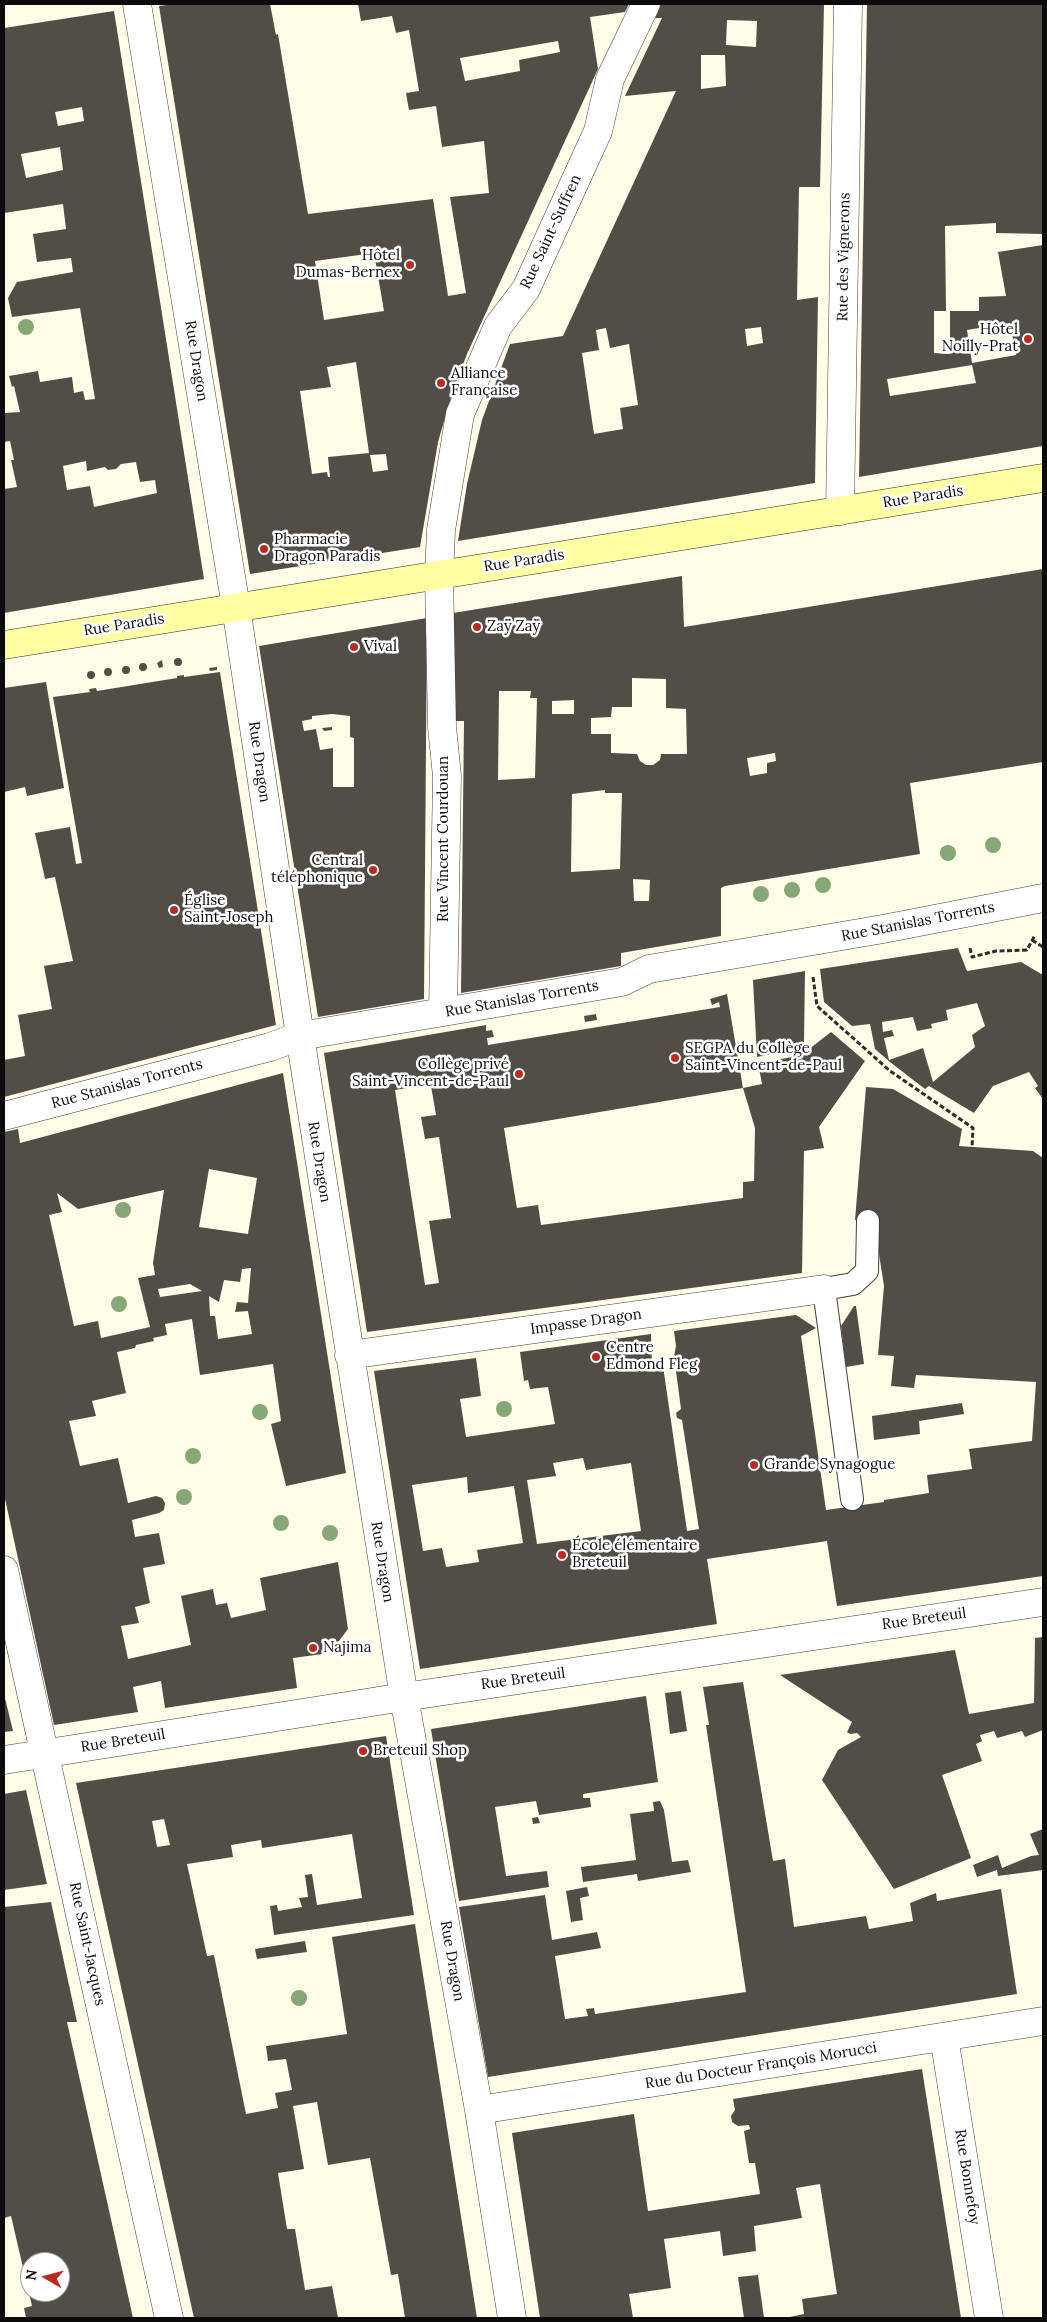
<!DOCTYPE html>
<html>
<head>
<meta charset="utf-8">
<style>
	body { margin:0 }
	#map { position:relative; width:1047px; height:2322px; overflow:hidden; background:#fffde8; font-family:Lora,serif }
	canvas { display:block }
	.frame { position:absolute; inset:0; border:5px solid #0b0b0b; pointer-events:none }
	.north { position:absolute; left:20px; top:2252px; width:50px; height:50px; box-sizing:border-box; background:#fff; border:1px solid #9d9d9d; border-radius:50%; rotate:278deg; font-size:14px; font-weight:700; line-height:20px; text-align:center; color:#0b0b0b }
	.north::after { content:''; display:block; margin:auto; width:18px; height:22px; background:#bc2a21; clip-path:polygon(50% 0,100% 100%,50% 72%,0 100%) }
</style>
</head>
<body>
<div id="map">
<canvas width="1047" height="2322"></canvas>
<div class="frame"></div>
<div class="north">N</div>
</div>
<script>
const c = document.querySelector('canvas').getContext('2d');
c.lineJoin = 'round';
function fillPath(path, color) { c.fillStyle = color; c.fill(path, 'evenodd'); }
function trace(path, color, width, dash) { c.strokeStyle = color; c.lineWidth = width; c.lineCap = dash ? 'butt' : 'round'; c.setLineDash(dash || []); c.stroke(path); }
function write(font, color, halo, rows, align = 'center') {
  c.font = font + ' Lora,serif'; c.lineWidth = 5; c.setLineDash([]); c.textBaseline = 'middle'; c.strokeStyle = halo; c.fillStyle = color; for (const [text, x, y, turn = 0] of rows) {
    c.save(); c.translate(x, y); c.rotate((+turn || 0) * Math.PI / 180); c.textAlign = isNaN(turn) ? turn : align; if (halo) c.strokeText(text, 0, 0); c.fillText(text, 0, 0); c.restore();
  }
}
fillPath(new Path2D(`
	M175,4h95l6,31 2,-1 30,180 125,-15 15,97 18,-3 -16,-96 39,-4 -5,-52 -42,6 -6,-41 -27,4 -3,-17 13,-2 -10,-61 -13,3 -4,-17 -31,5 -3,-17h271l-4,8 -35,5 8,52 -131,285 -15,40 -14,48 -18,105 -170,27 -91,-568zM558,41l2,11 -41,8 1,11 -55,10 -5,-23zM374,253l10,58 -60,9 -9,-59zM356,362l13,91 -41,4 2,20h-2l-1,-5 -15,2 -12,-83 31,-4 -4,-20zM386,454l2,16 -15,2 -3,-17z
	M661,4h163l-4,183h-21l-2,113 21,-3 -3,186 -357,58 9,-57 15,-64 28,-76 53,-8 113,-245 -51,5 37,-78h-7zM727,20l30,1 -1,26 -30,-2zM701,55h24l1,31 -25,3zM761,327l2,16 -16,3 -2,-17zM606,328l4,20 19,-4 9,61 -18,3 3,21 -29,5 -12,-81 17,-3 -3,-20z
	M867,4h176v230l-47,-1v-10l-51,3 1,85h-12v42l16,1v-43h29v-14l27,-1 -8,-44 45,-7v201l-184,31zM1010,323l6,32 -44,8 -5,-33zM972,365l4,18 -86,13 -3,-17z
	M114,11l90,568 -200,34v-124l13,-2 -6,-27h3l-4,-19 -6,1v-29l16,-1 -6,-26 -2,1 -3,-11 29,-5 2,11 32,-5 2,16 9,-2 2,9 10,-1 -15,-91 -68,9 -4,-19 9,-16 56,-10 -2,-14 -34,4 -4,-28 33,-5 -3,-25 -59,9v-185zM82,107l2,14 -26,5 -3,-14zM60,147l3,23 -37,8 -5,-24zM86,461l1,10 18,-4 3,3 8,-1 5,-5 15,-2 4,20 15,-2 2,13 -63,14 -4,-21 -23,4 -4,-24z
	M1043,569v193l-133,21 10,71 -195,32 -4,2v48l-100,17v13l-160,27 3,-272h-8l-5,-4 2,-104 229,-37 2,51zM632,678l34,1v29l20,1 1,45h-26l-1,6 -7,5h-7l-6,-4 -3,-7 -26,-1v-19h-20v-16l20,-1 1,-10h20zM499,691h32l-1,7h7l-2,80 -37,2zM574,700v14h-22v-13zM775,753l1,8 -9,2v10l-17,3 -3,-18zM605,790v3h17l-2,76 -49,3 1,-78zM633,879l17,1 -1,21h-15z
	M427,618l-3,381 -106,18 -59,-371zM332,714l18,2v21l4,1v49h-21v-39l-13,2 -4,-21 -12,2 -2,-10 10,-2v-3z
	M174 662a4 4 0 1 1 8 0a4 4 0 1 1-8 0Z
	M162,660l1,7 -4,1 -2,-5z
	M139 667a4 4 0 1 1 8 0a4 4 0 1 1-8 0Z
	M122 670a4 4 0 1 1 8 0a4 4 0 1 1-8 0Z
	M217,667v3l-7,1 -1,-3z
	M104 672a4 4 0 1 1 8 0a4 4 0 1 1-8 0Z
	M87 675a4 4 0 1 1 8 0a4 4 0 1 1-8 0Z
	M220,672l56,353 -272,72v-37l21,-4 -7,-41 34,-6 -8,-43 29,-5 -18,-84 -10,2 -10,-46 35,-6 6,37 6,-1 -29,-166 37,-5 -1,-3 7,-1 1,3 80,-13v-2l7,-1v2z
	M46,682l18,106 -37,8 -2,-9 -21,5v-104z
	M332,727v3l-8,1 -2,-3z
	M958,948l9,23 54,-9 22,13v124l-8,-11 3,-2 -9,-14 -36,14 -19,27 -45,-27 -4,3 -35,-27 -15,-13 -5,-25 -18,2 -28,-24 -4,-33zM977,1003l8,23 -13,9 3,12 -42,35 -10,-34 -34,12 -5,-22 10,-2 -2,-6 -9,2 -1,-10 31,-5 4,14 15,-3 -1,-4 17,-4 -2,-10z
	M805,971l-1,71 -34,5 1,7 -14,3 -4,-77z
	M727,994l16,94 -239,40 12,75 1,5 21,-3 3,20 202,-27v-16l11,-1 1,-53 -12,-40 19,-4 -4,-21 46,-8v-2l27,-21 34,29 -46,66 5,21 -20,3 -2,122 -435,59 -43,-279 162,-28v6l6,-1 2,7 -7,1 1,7 232,-38 -1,-5 -7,3 -2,-6zM430,1080l6,35 -15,2 4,22 14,-2 12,81 -22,3 10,62 -14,2 -30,-195 13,-2 -1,-5z
	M596,1014l1,6 -12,2 -1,-6z
	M283,1073l63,400 -60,13 -15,-62 10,-3 -8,-57 -73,11 -8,-56 -27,5 2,11 -14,3 1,3 -18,4 -1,3 -18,4 9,41 -34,8 4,15 -27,5 11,45 38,-8 10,45 28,-7 6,2 3,5 -1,7 -5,3 -27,7 3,17 24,-4 6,31 -22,4 7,35 -15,4 4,16 -18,3 7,33 63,-14 -10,-49 32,-7 3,16 11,-2 4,15 35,-8 -6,-32 78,-16 10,67 -18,24 -37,5 4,30 -132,20 -4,-27 -28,6 5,25 -84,13 -50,-231v-362l14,-3 2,14zM209,1169l48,9 -9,56 -49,-7zM164,1190l-11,73 2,12 -17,3 12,49 -49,11 -3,-17 -24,5 -25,-111 13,-3 -5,-19 21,16zM251,1268l-3,35 -11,-1 -2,10 13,-1 4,23 -34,5 -3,-23h-5l-1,-20 10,6 5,-22 16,2 2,-13zM190,1284l12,7 -42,6 -2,-8z
	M866,1087l27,2 69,40 -3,17 74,5 10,7v418l-206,30 -10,-65 -120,18 10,65 -297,45 -46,-298 102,-13 5,38 -21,3 6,38 89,-13 -7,-37 -18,2 -2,-9 -4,1 -4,-29 131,-18 1,33 11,-1 24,165 12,-2 -17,-109 -5,-2 -1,-5 5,-4 -7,-53 2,-10 -2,-15 122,-16 20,13 -15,8 25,174 58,-8v-2l45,-7 -2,-18 45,-6 -3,-20 63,-8 4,-59 -120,-7 -2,13 -23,-2 3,-30 -16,-1 6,-69 -10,-64 -19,-2zM583,1458l3,12 45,-7 10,68 -104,13 -10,-64 29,-4 -3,-13zM467,1477l1,16 46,-7 9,57 -46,7 2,12 -33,5 -4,-19 -19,3 -11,-66z
	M854,1306h2l8,58 -18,3 -5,-41z
	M962,1403l2,11 -45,7 1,13 -46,6 -2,-24z
	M1043,1637v93l-18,7 -3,-6 -25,7 -3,-7 -14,4 2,6 -6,3 6,17 -40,14 29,83 -77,31 -72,-109 16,-30 23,-13 -4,-4 -7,1 -3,-2 5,-10 -72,-47 175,-25 14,64 65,-11 1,-65z
	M743,1682l30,179 12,-2 9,68 72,-11 3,13 44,-8 -3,-18 26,-10 1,8 64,-12 16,105 -529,83 -29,-170 86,-12 7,45 45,-8 4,16 -46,8 10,63 23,-3 -2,-7 8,-1 1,6 151,-22 -40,-267h3l-6,-38z
	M681,1691l6,40 -17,3 -5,-41z
	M4,1694l9,37 -9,1z
	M646,1696l12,86 -75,12v4h7l1,9 -52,8 -3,-14 -41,6 11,69 41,-5 2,16 -90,14 -28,-172z
	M386,1736l28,179 -140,20 -4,-29 7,-1 1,6 24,-4 -3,-9 9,-1 -3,-22 7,-1 5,31 45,-7 -10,-64 -90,14 -1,-8 -30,5 2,12 -46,7 20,92 7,-1 32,159 32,-6 -3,-15 17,-3 -6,-31 -18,2 -2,-15 81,-12 -15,-97 83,-13 62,394h-72l-7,-44 -7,1 -21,-117 -42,7 -11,-63 -24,4 11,63 -26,4 9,56h8l10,61 27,-4 6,32h-144l-118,-535zM164,1819l6,26 -13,2 -5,-26z
	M26,1790l21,94 -43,6v-96z
	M660,1801l4,9 8,52 16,-2 3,12 -53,9 -1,-7 -54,8 -2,-15 55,-7 -6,-46 24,-3 -1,-9z
	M538,1817l2,6 -7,1 -1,-6z
	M1043,1829v41l-45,6 -1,-6 -20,7 -4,-12 25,-10 4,13 29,-12 8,-1 -9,-21z
	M587,1887l2,9 -9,2 3,22 -12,2 -5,-31z
	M51,1902l26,120h-10l66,296h-107l-2,-10 8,-2 -21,-90 -7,2v-311zM30,2262h30v30h-30z
	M305,1941l2,11 -50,7 -2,-10z
	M922,2069l39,249h-176l19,-4 -2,-15 35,-5 -17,-110 -24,4 6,30 -48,8 2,25 -33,5 -3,-25 -56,8 7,49 -42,6 4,24h-93l-28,-185 122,-19 14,97 112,-17 -5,-31h-6l-5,-32 6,-2 -1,-4 -11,1 -6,-4 -1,-6 4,-6 -2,-11z
	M758,2275l6,43h-20l-6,-41z`), '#534d47');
const service = new Path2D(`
	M852,1499l-28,-210 29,-5 14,-13 1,-50`);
const minor = new Path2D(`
	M137,4l99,603 64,429 104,661 75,413 33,208
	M840,511l8,-507
	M443,1012l4,-236 -5,-49 -3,-152 2,-45 19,-116 38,-88 28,-37 72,-158 12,-52 36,-75
	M4,1116l266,-69 30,-11 322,-54 27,-13 234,-40 160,-31
	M349,1355l475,-66
	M4,1570l165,748
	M944,2037l45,281
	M479,2110l564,-89`);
const tertiary = new Path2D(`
	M4,1760l400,-63 639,-95`);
const secondary = new Path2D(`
	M4,645l1039,-167`);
trace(service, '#3e3e3e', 24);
trace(minor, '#3e3e3e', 29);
trace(tertiary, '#3e3e3e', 29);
trace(secondary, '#2d2d2d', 29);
trace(new Path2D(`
	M1032,940l11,7
	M970,948l2,9 24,-6 31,-1 8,-15
	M813,977l4,29 73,65 83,57 -1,20`), '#2d2d2d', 3, [5, 2.5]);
trace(service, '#fff', 22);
trace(minor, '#fff', 28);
trace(tertiary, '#fff', 28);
trace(secondary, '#fffea3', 28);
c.fillStyle = '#86a877';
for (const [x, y] of [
	[26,327],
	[993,845],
	[948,853],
	[823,885],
	[792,890],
	[761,894],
	[123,1210],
	[119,1304],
	[504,1409],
	[260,1412],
	[193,1456],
	[184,1497],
	[281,1523],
	[330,1533],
	[299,1998]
]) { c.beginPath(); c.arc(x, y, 8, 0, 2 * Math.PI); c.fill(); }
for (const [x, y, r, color] of [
	[410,265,5,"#bc2a21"],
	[1028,339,5,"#bc2a21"],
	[441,383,5,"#bc2a21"],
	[264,549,5,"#bc2a21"],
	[477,627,5,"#bc2a21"],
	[354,647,5,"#bc2a21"],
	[373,870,5,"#bc2a21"],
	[174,910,5,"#bc2a21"],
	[675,1058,5,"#bc2a21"],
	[519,1074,5,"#bc2a21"],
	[596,1357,5,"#bc2a21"],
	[754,1465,5,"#bc2a21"],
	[562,1555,5,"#bc2a21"],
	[313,1648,5,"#bc2a21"],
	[363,1751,5,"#bc2a21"]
]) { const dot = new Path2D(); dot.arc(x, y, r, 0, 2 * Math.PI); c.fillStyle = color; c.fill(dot); trace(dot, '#fff', 2); }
write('15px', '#0b0b0b', '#fff', [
	["Rue Saint-Suffren",551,232,-65],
	["Rue des Vignerons",844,257,-89],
	["Rue Dragon",196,361,81],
	["Rue Paradis",923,497,-9],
	["Rue Paradis",524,561,-9],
	["Rue Paradis",124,625,-9],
	["Rue Dragon",259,762,82],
	["Rue Vincent Courdouan",444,839,-90],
	["Rue Stanislas Torrents",918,922,-11],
	["Rue Stanislas Torrents",522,999,-10],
	["Rue Stanislas Torrents",127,1084,-15],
	["Rue Dragon",319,1162,81],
	["Impasse Dragon",586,1322,-8],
	["Rue Dragon",382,1562,81],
	["Rue Breteuil",924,1619,-8],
	["Rue Breteuil",523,1679,-8],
	["Rue Breteuil",123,1741,-9],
	["Rue Saint-Jacques",87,1944,78],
	["Rue Dragon",452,1961,80],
	["Rue du Docteur François Morucci",761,2066,-9],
	["Rue Bonnefoy",967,2177,81]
]);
write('15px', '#0b0b0b', '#fff', [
	["Hôtel",400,256,"right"],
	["Dumas-Bernex",400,273,"right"],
	["Hôtel",1018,330,"right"],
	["Noilly-Prat",1018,347,"right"],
	["Alliance",451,374],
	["Française",451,391],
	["Pharmacie",274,540],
	["Dragon Paradis",274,557],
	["Zaÿ Zaÿ",487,627],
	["Vival",364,647],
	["Central",363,861,"right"],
	["téléphonique",363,878,"right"],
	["Église",184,901],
	["Saint-Joseph",184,918],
	["SEGPA du Collège",685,1049],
	["Saint-Vincent-de-Paul",685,1066],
	["Collège privé",509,1065,"right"],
	["Saint-Vincent-de-Paul",509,1082,"right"],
	["Centre",606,1348],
	["Edmond Fleg",606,1365],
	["Grande Synagogue",764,1465],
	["École élémentaire",572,1546],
	["Breteuil",572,1563],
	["Najima",323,1648],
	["Breteuil Shop",373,1751]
], 'left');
</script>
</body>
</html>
